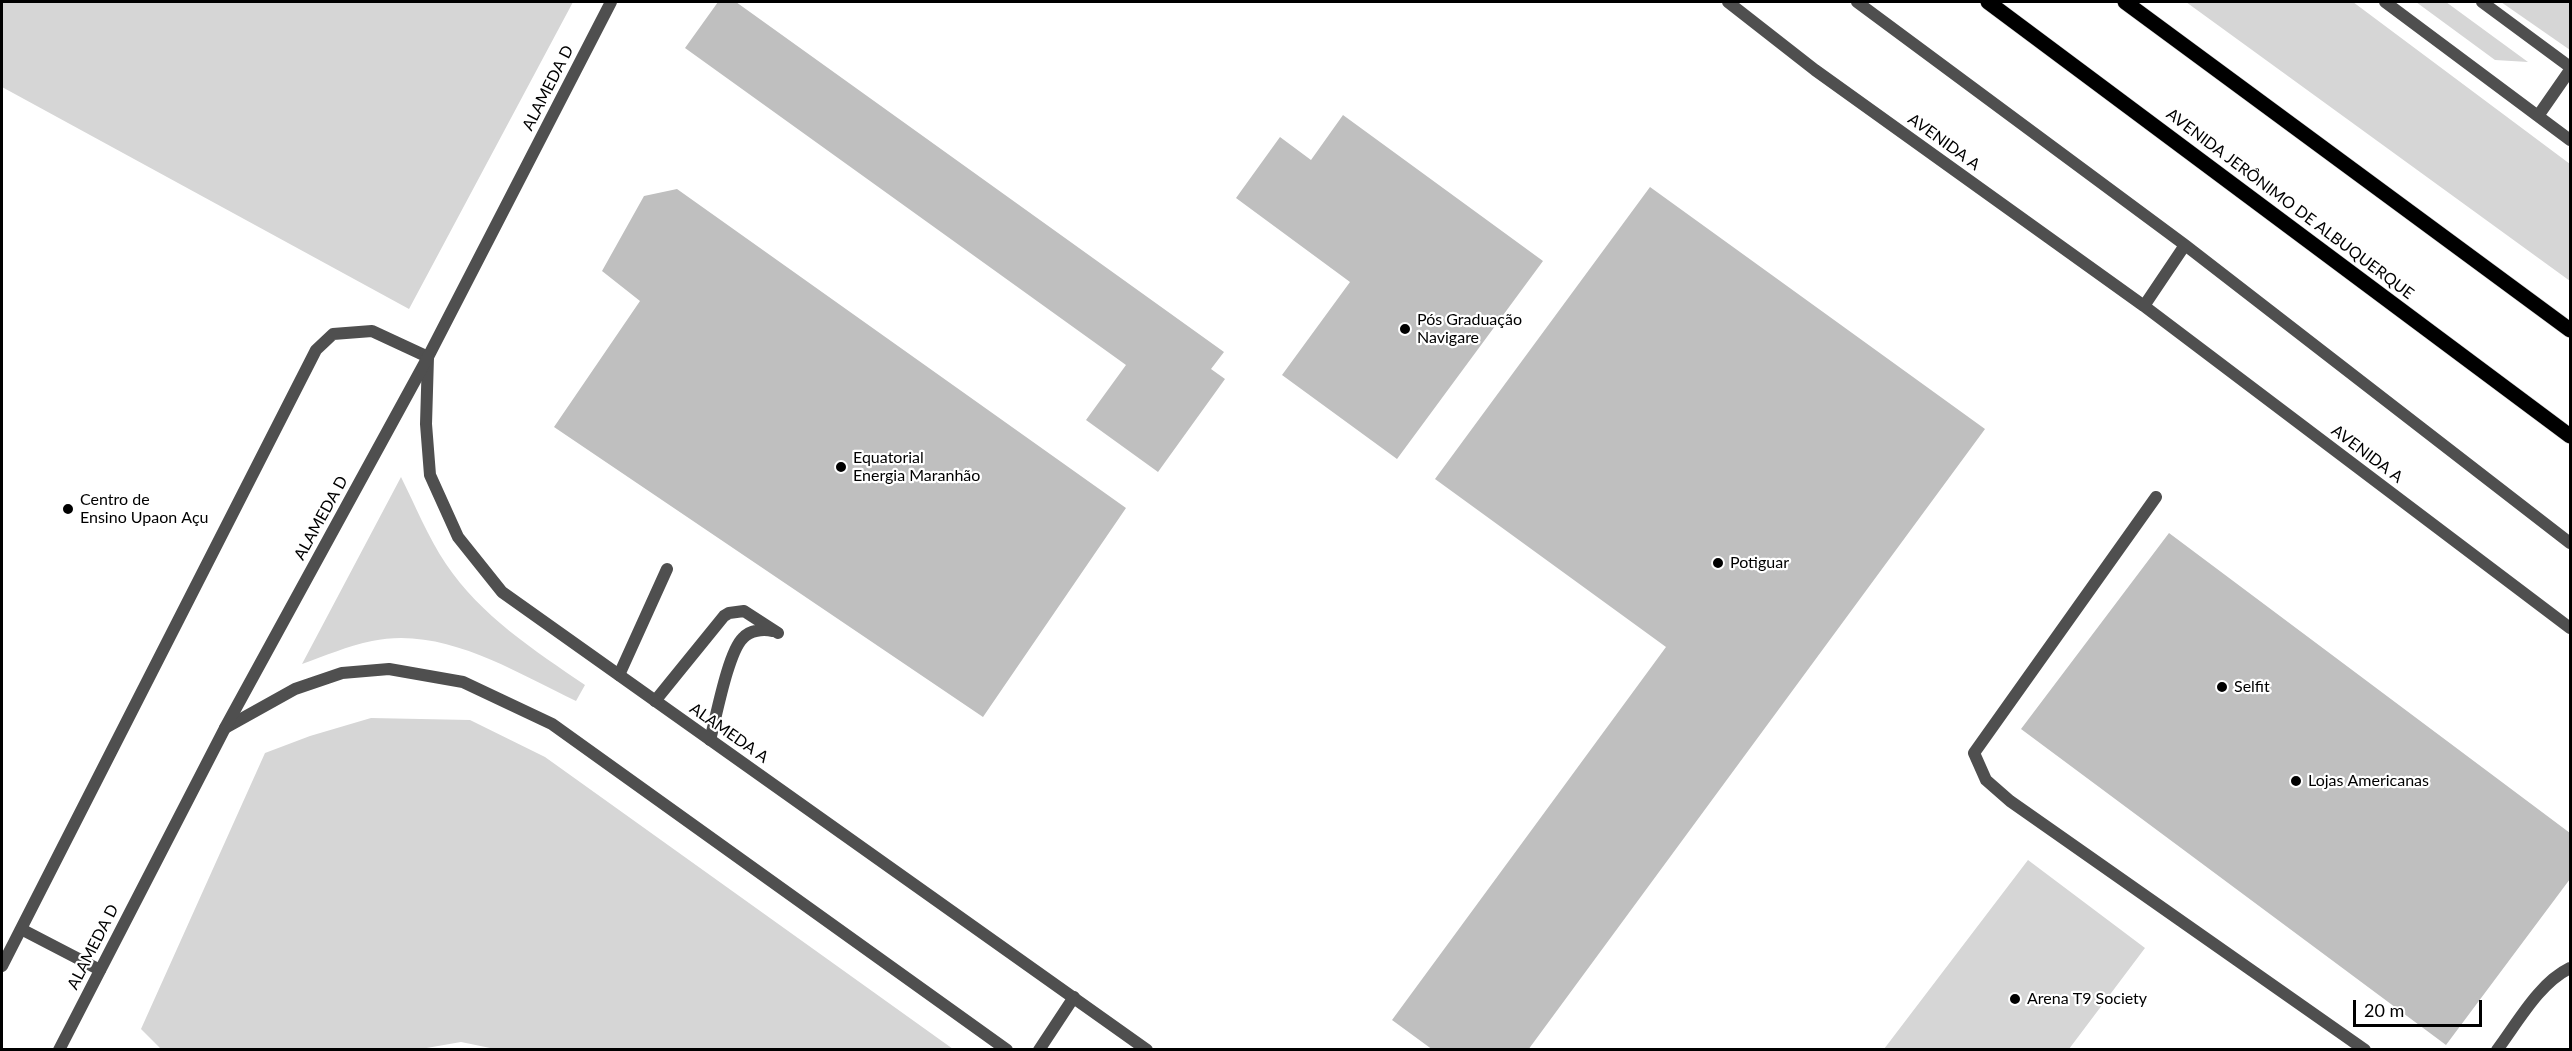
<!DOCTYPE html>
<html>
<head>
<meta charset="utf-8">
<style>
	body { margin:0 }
	#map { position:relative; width:2572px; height:1051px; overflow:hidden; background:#fff; font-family:Lato,sans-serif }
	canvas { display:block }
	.frame { position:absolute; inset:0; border:3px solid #000; pointer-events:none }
	.scale { position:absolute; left:2353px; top:1000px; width:129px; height:27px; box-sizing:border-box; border:3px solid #000; border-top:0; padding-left:8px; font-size:18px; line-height:21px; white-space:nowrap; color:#000; -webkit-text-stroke:4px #fff; paint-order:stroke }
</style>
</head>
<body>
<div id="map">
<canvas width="2572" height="1051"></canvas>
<div class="frame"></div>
<div class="scale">20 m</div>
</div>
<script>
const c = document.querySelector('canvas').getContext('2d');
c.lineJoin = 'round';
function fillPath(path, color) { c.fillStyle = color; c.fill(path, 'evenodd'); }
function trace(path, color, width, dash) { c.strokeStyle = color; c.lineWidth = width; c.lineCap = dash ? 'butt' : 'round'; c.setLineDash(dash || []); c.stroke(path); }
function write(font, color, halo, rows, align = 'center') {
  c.font = font + ' Lato,sans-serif'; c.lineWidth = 4.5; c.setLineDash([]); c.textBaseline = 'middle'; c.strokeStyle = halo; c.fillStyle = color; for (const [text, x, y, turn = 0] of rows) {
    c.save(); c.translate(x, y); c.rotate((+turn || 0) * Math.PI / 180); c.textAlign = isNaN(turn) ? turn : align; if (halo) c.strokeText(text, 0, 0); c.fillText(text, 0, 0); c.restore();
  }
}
fillPath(new Path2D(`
	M2,2h571l-164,307 -407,-222z
	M2186,2h167l217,162v117z
	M2416,2h30l82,60 -33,-2z
	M2501,2h69v48z
	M401,477c14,28 27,60 45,87 35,52 88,86 139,121l-9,16c-63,-30 -133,-75 -204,-60 -24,5 -48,15 -70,23z
	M371,718l99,2 75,37 408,292 -453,1 -39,-8 -46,8 -254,-1 -20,-20 124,-276 45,-17z
	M2028,860l117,88 -76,101h-185z`), '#d6d6d6');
fillPath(new Path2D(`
	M718,2h18l488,350 -13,17 14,10 -67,93 -72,-52 40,-55 -441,-317z
	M1343,115l200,146 -146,198 -115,-84 68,-93 -114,-84 44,-61 31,23z
	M1650,187l335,242 -457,621h-95l-41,-30 274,-373 -231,-168z
	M677,189l449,319 -143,209 -429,-290 86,-126 -38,-30 42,-75z
	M2169,533l401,300v46l-124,166 -425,-316z`), '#bfbfbf');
const primary = new Path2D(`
	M1988,2l582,434
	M2125,2l445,328`);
trace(primary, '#dbdbdb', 16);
trace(new Path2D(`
	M2156,497l-182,256 12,27 24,21 355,249
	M619,675l48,-106
	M655,701l69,-85 5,-3 15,-2 34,22
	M710,740c6,-22 18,-88 33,-102 7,-8 20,-9 30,-7
	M21,929l79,41
	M2,966l314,-616 17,-16 39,-3 56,26
	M1039,1050l35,-53
	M2497,1050c21,-28 42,-67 73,-82`), '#4f4f4f', 12);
trace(new Path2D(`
	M1728,2l87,68 329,236 426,322
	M1857,2l328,243 385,298
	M2144,306l41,-61
	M428,357l-2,67 4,51 28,62 44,55 645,458
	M225,728l70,-39 47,-16 47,-4 74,13 89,42 455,326`), '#4f4f4f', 12);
trace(new Path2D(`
	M2385,2l185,138
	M2482,2l88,65
	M2538,116l32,-46
	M59,1050l166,-322 203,-371 183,-355`), '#4f4f4f', 12);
trace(primary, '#000', 15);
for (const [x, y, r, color] of [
	[1405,329,6,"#000"],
	[841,467,6,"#000"],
	[68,509,6,"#000"],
	[1718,563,6,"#000"],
	[2222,687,6,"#000"],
	[2296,781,6,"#000"],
	[2015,999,6,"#000"]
]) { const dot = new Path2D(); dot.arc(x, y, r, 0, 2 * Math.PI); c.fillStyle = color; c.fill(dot); trace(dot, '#fff', 2); }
write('16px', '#000', '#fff', [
	["ALAMEDA D",548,88,-63],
	["AVENIDA A",1944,142,36],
	["AVENIDA JERÔNIMO DE ALBUQUERQUE",2290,204,37],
	["AVENIDA A",2367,454,37],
	["ALAMEDA D",321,518,-61],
	["ALAMEDA A",729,733,35],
	["ALAMEDA D",93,947,-63]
]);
write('16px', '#000', '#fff', [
	["Pós Graduação",1417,320],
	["Navigare",1417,338],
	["Equatorial",853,458],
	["Energia Maranhão",853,476],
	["Centro de",80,500],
	["Ensino Upaon Açu",80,518],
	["Potiguar",1730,563],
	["Selfit",2234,687],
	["Lojas Americanas",2308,781],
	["Arena T9 Society",2027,999]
], 'left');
</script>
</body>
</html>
